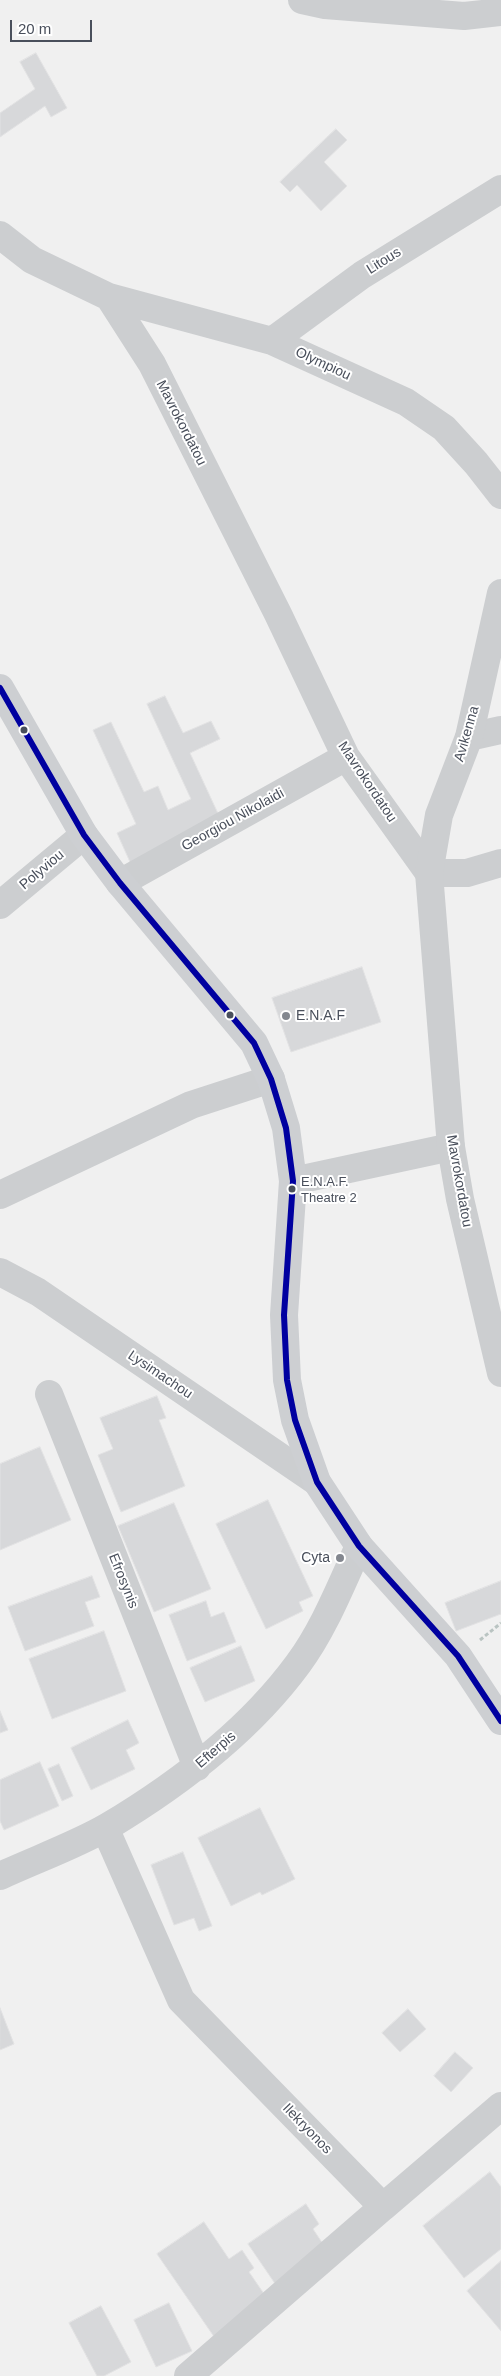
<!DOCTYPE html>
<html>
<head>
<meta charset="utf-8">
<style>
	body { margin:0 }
	#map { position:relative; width:501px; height:2376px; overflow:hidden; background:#f0f0f0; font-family:Helvetica,sans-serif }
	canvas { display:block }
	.scale { position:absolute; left:10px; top:20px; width:82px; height:22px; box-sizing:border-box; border:2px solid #494f5b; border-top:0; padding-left:6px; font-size:15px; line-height:18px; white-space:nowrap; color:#494f5b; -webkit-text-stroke:4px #fff; paint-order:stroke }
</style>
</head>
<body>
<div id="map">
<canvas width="501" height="2376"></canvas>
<div class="scale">20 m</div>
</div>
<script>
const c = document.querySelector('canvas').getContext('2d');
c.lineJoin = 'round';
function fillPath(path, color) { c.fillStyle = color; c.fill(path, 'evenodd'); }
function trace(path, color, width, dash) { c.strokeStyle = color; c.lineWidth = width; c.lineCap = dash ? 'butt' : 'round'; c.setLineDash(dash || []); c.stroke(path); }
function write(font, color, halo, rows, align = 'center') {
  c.font = font + ' Helvetica,sans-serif'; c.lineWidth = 4; c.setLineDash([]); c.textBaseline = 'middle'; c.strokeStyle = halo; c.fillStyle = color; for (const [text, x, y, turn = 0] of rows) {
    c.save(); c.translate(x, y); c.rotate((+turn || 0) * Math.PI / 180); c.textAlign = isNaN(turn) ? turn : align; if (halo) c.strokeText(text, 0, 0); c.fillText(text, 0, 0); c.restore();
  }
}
const building = new Path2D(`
	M36,53l31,55 -16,9 -6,-11 -45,31v-24l35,-24 -15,-27z
	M336,129l11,11 -23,22 23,24 -26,25 -24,-26 -7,7 -10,-10z
	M165,696l18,37 28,-12 9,18 -30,14 31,67 -91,42 -13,-29 19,-9 -43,-94 18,-8 33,70 14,-6 10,24 23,-11 -44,-95z
	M362,967l19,55 -90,30 -19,-54z
	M157,1396l9,22 -7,2 26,66 -64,26 -23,-57 15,-6 -13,-31z
	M40,1447l31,73 -71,30v-86z
	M268,1500l45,96 -14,6 4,9 -37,18 -50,-105z
	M174,1503l37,86 -57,23 -36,-86z
	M92,1576l8,21 -15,5 9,24 -69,25 -17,-44z
	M501,1581v33l-45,17 -11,-28z
	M206,1601l5,16 13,-5 12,30 -49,19 -18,-46z
	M104,1631l22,60 -74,28 -23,-60z
	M241,1646l14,35 -50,21 -15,-34z
	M0,1711l8,19 -8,3z
	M128,1720l11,23 -13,7 9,19 -44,21 -20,-42z
	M40,1762l19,44 -55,24 -4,-9v-41z
	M59,1764l14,32 -11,5 -14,-32z
	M260,1808l35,71 -33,16 -2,-3 -29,14 -33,-68z
	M183,1852l29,74 -13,5 -5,-13 -20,7 -23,-60z
	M0,2008l14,36 -14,6z
	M408,2009l18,20 -26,23 -18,-19z
	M455,2052l18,16 -22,24 -17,-16z
	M490,2172l11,15v62l-37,29 -41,-52z
	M306,2204l13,20 -6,5 14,21 -51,35 -28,-41z
	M204,2222l25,37 13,-9 12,18 -5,4 22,32 -54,37 -60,-87z
	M501,2261v70l-34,-40z
	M169,2303l23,48 -36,16 -22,-47z
	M101,2306l30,56 -27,14h-7l-28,-53z`);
fillPath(building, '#d7d8da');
trace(building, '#e2e2e3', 1);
trace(new Path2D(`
	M480,1640l21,-17`), '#bac4c2', 3, [4, 2.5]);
trace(new Path2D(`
	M0,235l32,25 77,37 43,67 126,250 68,143 83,116h38l34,-10
	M109,297l163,44 134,61 38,26 32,35 25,32
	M272,341l90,-66 139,-86
	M469,737l32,-7
	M120,883l226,-126
	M0,905l84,-70
	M293,1181l158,-34
	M0,1195l191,-90 80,-26
	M0,1272l38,20 279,190
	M49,1394l148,373
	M105,1828l76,172 202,207 -195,169
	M0,1876c34,-16 74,-30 107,-49 72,-43 141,-95 191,-163 26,-35 43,-79 61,-118
	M383,2207l118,-101`), '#ccced0', 28);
trace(new Path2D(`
	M302,0l23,5 139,11 37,-4
	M501,593l-32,144 -30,78 -10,58 22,274 9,52 41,174`), '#ccced0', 28);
trace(new Path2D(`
	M0,688l84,147 36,48 134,160 17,36 15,49 7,53 -9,134 3,65 8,40 22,62 42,64 99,110 43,65`), '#cdcfd2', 28);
trace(new Path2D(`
	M0,688l84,147 36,48 134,160 17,36 15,49 7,53 -9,134 3,65 8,40 22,62 42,64 99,110 43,65`), '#0000a0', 6);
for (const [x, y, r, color] of [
	[24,730,4.5,"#494f5b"],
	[230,1015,4.5,"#494f5b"],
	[286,1016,5,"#83878f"],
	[292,1189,4.5,"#494f5b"],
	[340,1558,5,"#83878f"]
]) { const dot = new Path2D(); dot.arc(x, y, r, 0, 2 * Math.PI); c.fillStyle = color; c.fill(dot); trace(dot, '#fff', 2); }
write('13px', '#494f5b', '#fff', [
	["E.N.A.F.",301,1182],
	["Theatre 2",301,1198]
], 'left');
write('14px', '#494f5b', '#fff', [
	["Litous",384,261,-32],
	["Olympiou",323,364,25],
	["Mavrokordatou",181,423,63],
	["Avikenna",467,734,-74],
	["Mavrokordatou",367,782,56],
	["Georgiou Nikolaidi",233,820,-29],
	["Polyviou",42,870,-40],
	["Mavrokordatou",459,1181,80],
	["Lysimachou",160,1375,34],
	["Efrosynis",123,1581,68],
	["Efterpis",216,1750,-41],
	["Ilekryonos",307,2129,46]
]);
write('14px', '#494f5b', '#fff', [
	["E.N.A.F",296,1016],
	["Cyta",330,1558,"right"]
], 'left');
</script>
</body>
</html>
